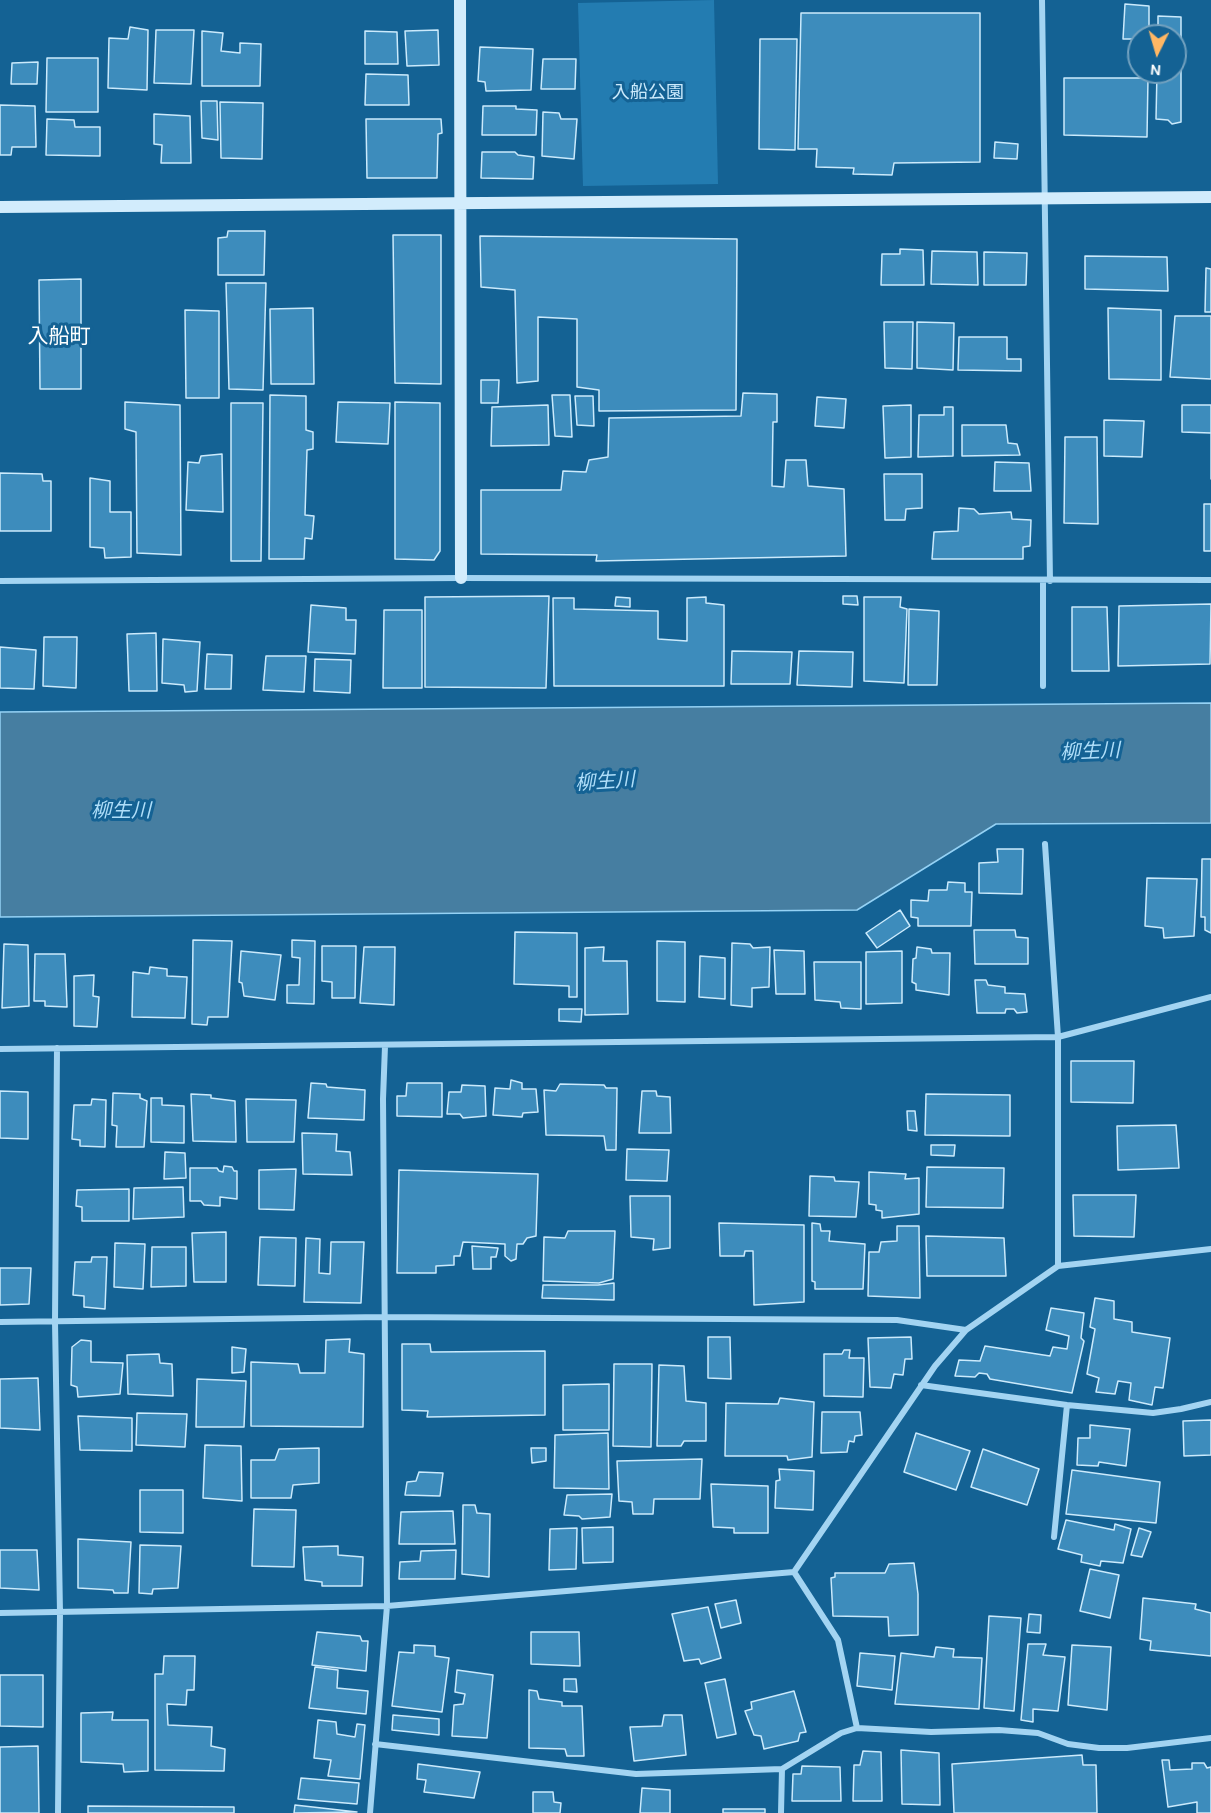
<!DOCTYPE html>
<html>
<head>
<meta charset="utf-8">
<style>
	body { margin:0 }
	#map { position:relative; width:1211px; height:1813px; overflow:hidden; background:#146294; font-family:Karla,sans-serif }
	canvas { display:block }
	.north { position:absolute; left:1127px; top:24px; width:60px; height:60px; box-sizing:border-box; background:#146294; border:2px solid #72a1bf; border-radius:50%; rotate:185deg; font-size:16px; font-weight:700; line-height:24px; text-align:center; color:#fff }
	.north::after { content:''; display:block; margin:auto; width:21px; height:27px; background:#ffb764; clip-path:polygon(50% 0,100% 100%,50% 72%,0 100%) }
</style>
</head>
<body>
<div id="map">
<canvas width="1211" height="1813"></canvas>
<div class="north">N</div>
</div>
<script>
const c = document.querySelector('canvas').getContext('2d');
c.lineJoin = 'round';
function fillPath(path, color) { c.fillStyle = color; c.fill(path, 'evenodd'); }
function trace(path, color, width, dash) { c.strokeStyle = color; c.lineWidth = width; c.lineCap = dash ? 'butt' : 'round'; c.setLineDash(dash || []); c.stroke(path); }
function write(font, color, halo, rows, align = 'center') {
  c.font = font + ' Karla,"Noto Sans JP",sans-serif'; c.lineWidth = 6; c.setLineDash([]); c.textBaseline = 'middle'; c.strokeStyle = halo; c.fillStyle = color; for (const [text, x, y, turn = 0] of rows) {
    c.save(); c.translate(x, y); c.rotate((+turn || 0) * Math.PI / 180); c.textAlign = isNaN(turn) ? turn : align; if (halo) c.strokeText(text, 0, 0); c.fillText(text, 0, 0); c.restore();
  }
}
fillPath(new Path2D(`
	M714,0l4,184 -135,2 -5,-183z`), '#237cb1');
const water = new Path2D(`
	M1211,703v120l-215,1 -139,86 -857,7v-205z`);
fillPath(water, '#467ea1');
trace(water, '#95d2f5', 1.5);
const building = new Path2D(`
	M1125,4l24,2v30h-10v3h-16z
	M801,13h179v149l-86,1 -2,12 -39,-1 1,-6 -38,-1 1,-18h-19z
	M1158,16l23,1v105l-9,2 -4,-4 -12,-1 1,-47h18v-36h-17z
	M130,27l18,3 -1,60 -39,-2 1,-50 19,1z
	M156,30h38l-3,54 -37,-1z
	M438,30l1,35 -32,1 -2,-35z
	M202,31l21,2 -2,18 19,2v-10l21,1 -1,42h-58z
	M365,31l32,1 1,32h-33z
	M760,39h37l-2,111 -36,-1z
	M480,47l53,2 -2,41 -45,1 -1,-9 -7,-1z
	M47,58h51v54h-52z
	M543,59h33l-1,30h-34z
	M38,62l-1,22h-26l1,-21z
	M366,74l42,1 1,30h-44z
	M1064,78h84l-1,59 -83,-2z
	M201,101h16l1,39 -16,-2z
	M220,102l43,1 -1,56 -41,-1z
	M0,105l35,1 1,41h-24l-1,8h-11z
	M483,106h33v3l21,1 -1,25h-54z
	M543,112l16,1 2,6h16l-3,40 -32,-3z
	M154,114l36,2 1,47h-30l1,-18 -8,-1z
	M47,119l27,1 1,7h25v29l-54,-1z
	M366,119h75l1,14 -4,1 -1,44h-70z
	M995,142l23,2 -1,15 -23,-1z
	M482,152h33l3,3 16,2 -1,22 -52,-1z
	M228,231h37l-1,44h-46v-37l9,-1z
	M393,235h48v149l-46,-1z
	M480,236l257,3 -1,171 -137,1v-21l-22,-3v-68l-39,-2v64l-21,2 -2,-93 -34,-3z
	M900,249l23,1 1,35h-43l1,-31h18z
	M932,251l45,1 1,33 -47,-1z
	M984,252l43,1 -1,32h-42z
	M1085,256l82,1 1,34 -83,-2z
	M1206,268l5,1v43h-6z
	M81,279v110h-41l-1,-109z
	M226,283h40l-3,107 -34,-1z
	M313,308l1,76h-43l-1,-75z
	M1108,308l53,2v70l-52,-1z
	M185,310l34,1v87h-33z
	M1175,316h36v63l-41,-2z
	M884,322h29l-1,47 -27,-1z
	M917,322l37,1 -1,47 -36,-2z
	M959,337h48v22h14v12l-63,-1z
	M481,380h18l-1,23h-17z
	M743,393l34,1v28h-4l-1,64 12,1 2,-27h20l2,26 36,3 2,67 -250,5 1,-6 -116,-1v-64h80l2,-19 23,1 3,-12 19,-3 1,-39 132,-2z
	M270,395l36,1v34l7,2v17l-6,1 -2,65 9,1 -2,23 -7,-1 -1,21h-35z
	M552,395h18l2,42 -17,-1z
	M575,396h18l1,30 -17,-1z
	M817,397l29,2 -2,29 -29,-2z
	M125,402l55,3 1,150 -44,-2 -1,-121 -11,-3z
	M338,402l52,1 -2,41 -52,-2z
	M395,402l45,1v148l-6,9 -39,-1z
	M231,403h32l-2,158h-30z
	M548,405l1,40 -58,1 1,-39z
	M911,405v52l-26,1 -2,-52z
	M1182,405h29v74v-46l-29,-1z
	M944,407h9v49l-35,1 1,-42h25z
	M1104,420l40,1 -2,36 -38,-1z
	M962,425h44l2,18 9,1 3,11 -58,1z
	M1065,437h32l1,87 -34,-1z
	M222,454l1,58 -37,-2 2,-48 11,1 2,-7z
	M995,462l34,1 2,28h-37z
	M0,473l42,1 1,7h8v50h-51z
	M884,474h38v34l-16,1 -1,11h-20z
	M90,478l20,3v31h21v45l-26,1 -1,-10 -14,-1z
	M1204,504h7v47h-7z
	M959,508l15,1 5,5 32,-2 1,7 19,1 -1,26 -7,1v12h-91l2,-27 24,-1z
	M549,596l-3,92 -121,-1v-90z
	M843,596h14l1,9 -15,-1z
	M616,597l14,1v9l-15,-1z
	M706,597v6l18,2v81h-170l-1,-88h21v11l84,2v28l29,2v-43z
	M864,597h37l-1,10 7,2 -3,74 -40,-2z
	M1211,604l-1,60 -92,2 1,-60z
	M311,605l35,3v12h10l-1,34 -47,-2z
	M1072,607h35l2,64h-37z
	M909,609l30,2 -2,74h-29z
	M384,610h38v78h-39z
	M156,633l1,58h-28l-2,-57z
	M44,637h33l-1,51 -33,-2z
	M163,639l37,3 -3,49 -12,1 -1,-7 -22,-2z
	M0,647l36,3 -2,39 -34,-1z
	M732,651l60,1 -2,32h-59z
	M799,651l54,1 -1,35 -55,-2z
	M207,654l25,1 -1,34h-26z
	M266,656h40l-2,36 -41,-2z
	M315,659l36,1 -1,33 -36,-2z
	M997,849h26l-1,45 -43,-1v-30l19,-1z
	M1202,859h9v74l-6,-3v-13h-4z
	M1147,878l50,1 -3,57 -30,2 -1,-10 -18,-2z
	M948,882l17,1v9h7l-1,34h-53v-8l-7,-1v-17l17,1 1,-11h18z
	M900,910l10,16 -33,22 -11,-15z
	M974,930h41l1,7 12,1v26h-53z
	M515,932l62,1v64h-8v-11l-55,-2z
	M193,940l39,1 -4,76h-20l-1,8 -15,-1z
	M292,940l23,1 -1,63 -27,-1v-18h12l1,-27 -8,-1z
	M657,941l28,1v60l-28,-1z
	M732,943l18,1 3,4 17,-1 -1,40 -17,1v19l-21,-2z
	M4,944l24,1 1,61 -27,2z
	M322,946h34l-1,52h-23v-16l-10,-1z
	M364,947h31l-1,58 -34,-2z
	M604,947l-1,14h24l1,53 -43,1v-67z
	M917,947l14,2 1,4h18l-1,42 -33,-5v-6l-4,-2 1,-23 3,-1z
	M774,950l30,1 1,43h-29z
	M241,951l40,4 -6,45 -31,-4 -2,-13 -3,-1z
	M902,951v52l-36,1v-52z
	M35,954h30l2,53 -22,-1v-5h-11z
	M700,956l25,2v41l-26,-2z
	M814,962h47v47l-20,-1 -1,-6 -25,-2z
	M150,967l17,2v7l20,1 -2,41 -53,-1 1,-45 16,2z
	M94,975l-1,21 6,1 -2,30 -23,-1v-50z
	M975,980h11l2,5 17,2v6l20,1 2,18 -10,1 -3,-4h-8l-1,4h-28z
	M559,1009h23l-1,13 -22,-1z
	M1071,1061h63l-1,42 -62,-1z
	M511,1080l11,3v6h14l2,23 -15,1 -1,4 -29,-2 2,-27 15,1z
	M311,1083l15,1 1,3 38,3 -1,30 -56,-2z
	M407,1083h35v34l-45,-1v-20h9z
	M560,1084l44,1 2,3h11l-1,62h-10l-2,-14 -58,-1 -2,-45 12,1z
	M462,1085l23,1 1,30 -23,2 -3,-4h-13l2,-22h12z
	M0,1091l28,1v47l-28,-1z
	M642,1091h14l1,5 13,1 1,36h-32z
	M113,1093l27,1v4l7,3 -3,46h-28l1,-21 -5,-1z
	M191,1094l20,1v3l24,3 1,41 -43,-1z
	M926,1094l84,1v41l-85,-1z
	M151,1098h11v7l22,1v37l-33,-1z
	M92,1099l14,1 -1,47 -25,-1v-6l-8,-1 2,-34h17z
	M246,1099l50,1 -2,42h-47z
	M907,1111h8l2,20 -9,-1z
	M1176,1125l3,43 -61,2 -1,-44z
	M302,1133l35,1 -1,17 14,1 2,23 -49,-1z
	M931,1145h24l-1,11 -23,-1z
	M627,1149l42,1 -2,31 -41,-1z
	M165,1152l20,1 1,25 -22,1z
	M224,1166l8,1 2,4h3v28l-17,-2v9l-16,-1 -3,-4h-11v-33h27l2,3 4,1z
	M927,1167l77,1 -1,40 -77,-1z
	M296,1169l-2,41 -35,-1v-39z
	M399,1170l139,4 -2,62 -9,2 -4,6h-6l-1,15 -5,2 -6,-5v-12l-42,-2 -3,14h-6v9l-18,1v7h-39z
	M869,1172l37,2 -1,5 14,-1v36l-37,4v-7l-6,-1v-5l-7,-1z
	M810,1176l24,1 1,4 24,1 -3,35 -47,-1z
	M183,1187l1,30 -51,2 1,-31z
	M129,1189v32h-47v-14l-6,-1 1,-16z
	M1073,1195h63l-2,42 -60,-1z
	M630,1196h40v52l-17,2 1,-11 -23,-2z
	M719,1223l85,2v77l-50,3 -1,-54h-8l-1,5h-24z
	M812,1223l8,1 1,7h9l-1,10 36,3 -2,45h-48v-7l-3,-1z
	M897,1226h22l1,72 -52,-2 1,-44h10l2,-10 16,-1z
	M568,1231h47l-2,48 -14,4 -56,-2 1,-44 21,1z
	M226,1232v50h-32l-2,-49z
	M926,1236l78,2 2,38h-79z
	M260,1237l36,1 -1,48 -37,-1z
	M306,1238l14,1 -1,34 11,1 1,-32h33l-3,61 -57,-1z
	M115,1243l30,1 -2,45 -29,-2z
	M472,1246l26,2 -2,9h-5v12h-18z
	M152,1247h34v39l-35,1z
	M92,1257h15l-2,52 -21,-2v-11l-11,-1 2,-33h16z
	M0,1268h31l-2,36 -29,1z
	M614,1283v17l-72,-2 1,-13h55z
	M1095,1298l19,3v18l18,3v10l38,6 -7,50 -8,-1 -3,18 -23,-5 2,-17 -13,-2 -3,13 -19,-2 3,-14 -12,-4 8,-45 -5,-2z
	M1051,1308l33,5 -3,25 3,3 -12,52 -82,-14 -3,-5 -8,-1 -4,4 -20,-1 4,-16 21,1 5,-15 65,10 3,-9 14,2 2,-13 -23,-6z
	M708,1337h22l1,42 -23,-1z
	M911,1337l1,22h-7l-2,16 -9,-1 -3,14 -21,-1 -2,-49z
	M350,1339l-1,13 15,2 -1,73 -112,-1v-64l47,2 2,9h25l1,-33z
	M81,1340l10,1v21l32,1 -3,31 -42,3 -1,-10 -6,-2 1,-38z
	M402,1344h28l1,8 114,-1v64l-118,2 1,-6 -26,-1z
	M232,1347l14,2 -2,23 -12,1z
	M844,1350h6l-1,8h15l-1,39 -39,-1v-42h18z
	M159,1354l1,9 12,1 1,32 -45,-2 -1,-39z
	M614,1364h38l-1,83 -38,-1z
	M659,1365l25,1 2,35 20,2v38h-22l-3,5h-24z
	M38,1378l2,52 -40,-2v-49z
	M197,1379l49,2 -2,46h-48z
	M609,1384v46h-46v-45z
	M780,1398l34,4 -2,55 -24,3 -1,-4h-62l1,-53 52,1z
	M822,1412h38l2,23 -7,1 -1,6 -5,-1 -2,11 -26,1z
	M137,1413l50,1 -2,33 -49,-2z
	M78,1416l54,2v33l-52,-1z
	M1211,1420v35l-27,1 -1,-35z
	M1090,1425l40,4 -4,37 -27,-4 -1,4 -21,-1 1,-27h12z
	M608,1433l1,56 -55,-1 1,-53z
	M916,1433l54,18 -14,39 -52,-18z
	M205,1445l36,1 1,55 -39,-3z
	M319,1448v35l-26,2 -2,13h-40v-38h24l4,-11z
	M531,1448h15v13l-14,2z
	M983,1449l56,20 -12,36 -56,-18z
	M702,1459l-2,40h-46l-1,15h-20l-1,-12 -13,-1 -2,-40z
	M779,1469l35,2 -1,39 -38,-2 1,-27 4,-1z
	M1072,1470l88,12 -4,41 -90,-9z
	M419,1472l24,1 -3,23 -35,-1 2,-13 9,-1z
	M711,1484l57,2v47h-34v-5l-21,-1z
	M140,1490h43v43l-43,-1z
	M612,1494l-2,23 -28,2 -3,-3 -15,-1 3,-20z
	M463,1505h12l2,8 13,1 -1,63 -27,-3z
	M254,1509l42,1 -2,57 -42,-1z
	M453,1511l2,33h-56l2,-32z
	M1066,1520l48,10 1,-6 16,5 -8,34 -22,-2 -1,5 -19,-4 1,-7 -24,-6z
	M613,1527v35l-30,1 -1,-35z
	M577,1528l-1,41 -27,1 1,-41z
	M1139,1528l12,4 -9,25 -11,-2z
	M78,1539l53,3 -3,51h-14l-1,-3 -35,-2z
	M140,1545l41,1 -3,42 -25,1 -1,5 -13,-1z
	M338,1546v9l25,2 -1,29h-40v-4l-17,-2 -2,-33z
	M0,1550h37l2,40 -39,-2z
	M456,1550l-1,29h-56l1,-17 20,-1 1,-10z
	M914,1563l4,31v41l-29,1 -1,-19 -55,-1 -2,-38 4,-1v-4h50l4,-9z
	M1090,1569l29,6 -9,43 -30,-7z
	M1143,1598l53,6 -1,5 16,4v43l-61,-6 1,-9 -11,-2z
	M736,1600l5,23 -20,5 -6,-24z
	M708,1607l13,51 -20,6 -2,-5 -15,2 -12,-47z
	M1029,1614l12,1 -1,18 -13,-1z
	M989,1616l32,2 -7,93 -30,-3z
	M317,1632l43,4 2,5h6l-2,30 -54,-6z
	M531,1632h48l1,34 -49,-2z
	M1028,1644h18l-3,11 22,2 -7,54 -25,-2v13l-12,-2z
	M414,1645l21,1v10l14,2 -7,54 -50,-6 7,-54 15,1z
	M1072,1645l39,2 -4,63 -39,-5z
	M936,1647l18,2 -1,8 29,1 -3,51 -84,-5 6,-51 33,4z
	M860,1653l35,3 -3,34 -35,-4z
	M164,1656h31l-1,34h-7l-1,15 -19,-1 1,21 44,2 -1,19 14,3 -1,22 -69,-1v-96h8z
	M315,1667l23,3 -1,18 31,3 -2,23 -57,-6z
	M457,1670l36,5 -6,63 -35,-2 2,-31 9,-1 2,-10 -10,-2z
	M0,1675h43v52l-43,-1z
	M564,1679h12l1,13 -13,-1z
	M725,1679l11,55 -19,4 -12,-55z
	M529,1690l8,1 2,8 23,3v4h20l2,50h-17l-2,-7 -36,-1z
	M794,1691l12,41 -6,1 -2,8 -34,8 -3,-13 -7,-1 -9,-24 7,-2 -1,-7z
	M113,1712l-1,8h36v51l-24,1 -1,-8 -42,-2v-49z
	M393,1715l46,4v16l-47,-5z
	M664,1715h18l4,40 -52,6 -4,-34 32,-1z
	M318,1720l18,2 1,12 18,3 2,-13 8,1 -5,54 -32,-3 3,-16 -17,-2z
	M38,1746l1,67h-39v-66z
	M901,1750l38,3 1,52 -38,-1z
	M863,1751l18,1 1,49h-29l1,-36h6z
	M1082,1755l1,10h13l1,48h-143l-2,-49z
	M1162,1760h7l1,10 22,-1v-6h12l3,5 4,-1v46h-14v-11l-29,5z
	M418,1764l62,8 -6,26 -50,-6 2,-12 -9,-1z
	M802,1766l38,1 1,34h-49l1,-27h8z
	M301,1778l58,5 -2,21 -59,-5z
	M642,1788l28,2v23h-30z
	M533,1792h20l1,10 7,1 -1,10h-27z
	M295,1805l62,7 -63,1z
	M88,1806l146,1v6h-146z
	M723,1809h42v4h-42z`);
fillPath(building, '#3d8cbc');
trace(building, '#cbeafc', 1.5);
trace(new Path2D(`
	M1042,0l8,581
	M1043,580v106
	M0,581l461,-3 750,2
	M1045,844l13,193v229
	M57,1048l-2,274 5,291 -2,200
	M0,1049l1058,-12 153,-40
	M0,1322l385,-5 512,3 69,10
	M921,1385l146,20 86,8 28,-4 30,-7
	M1054,1537l13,-132
	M0,1613l387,-7 407,-34 141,-206 31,-36 92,-64 153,-17
	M857,1728l74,4 68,-2 39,3 30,11 31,4h28l84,-10
	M375,1744l261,30 146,-5
	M370,1813l17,-207 -4,-507 2,-53
	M781,1813l1,-44 59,-36 16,-5 -19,-88 -44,-68`), '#a3d4f2', 6);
trace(new Path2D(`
	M460,0l1,578
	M0,207l1211,-10`), '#d2ecfc', 12);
write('18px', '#cbeafc', '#146294', [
	["入船公園",648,93]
]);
write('italic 20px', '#afdef9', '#146294', [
	["柳生川",1090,752,-2],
	["柳生川",605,782,-4],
	["柳生川",121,811]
]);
write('21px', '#fff', '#146294', [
	["入船町",59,337]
]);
</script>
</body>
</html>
